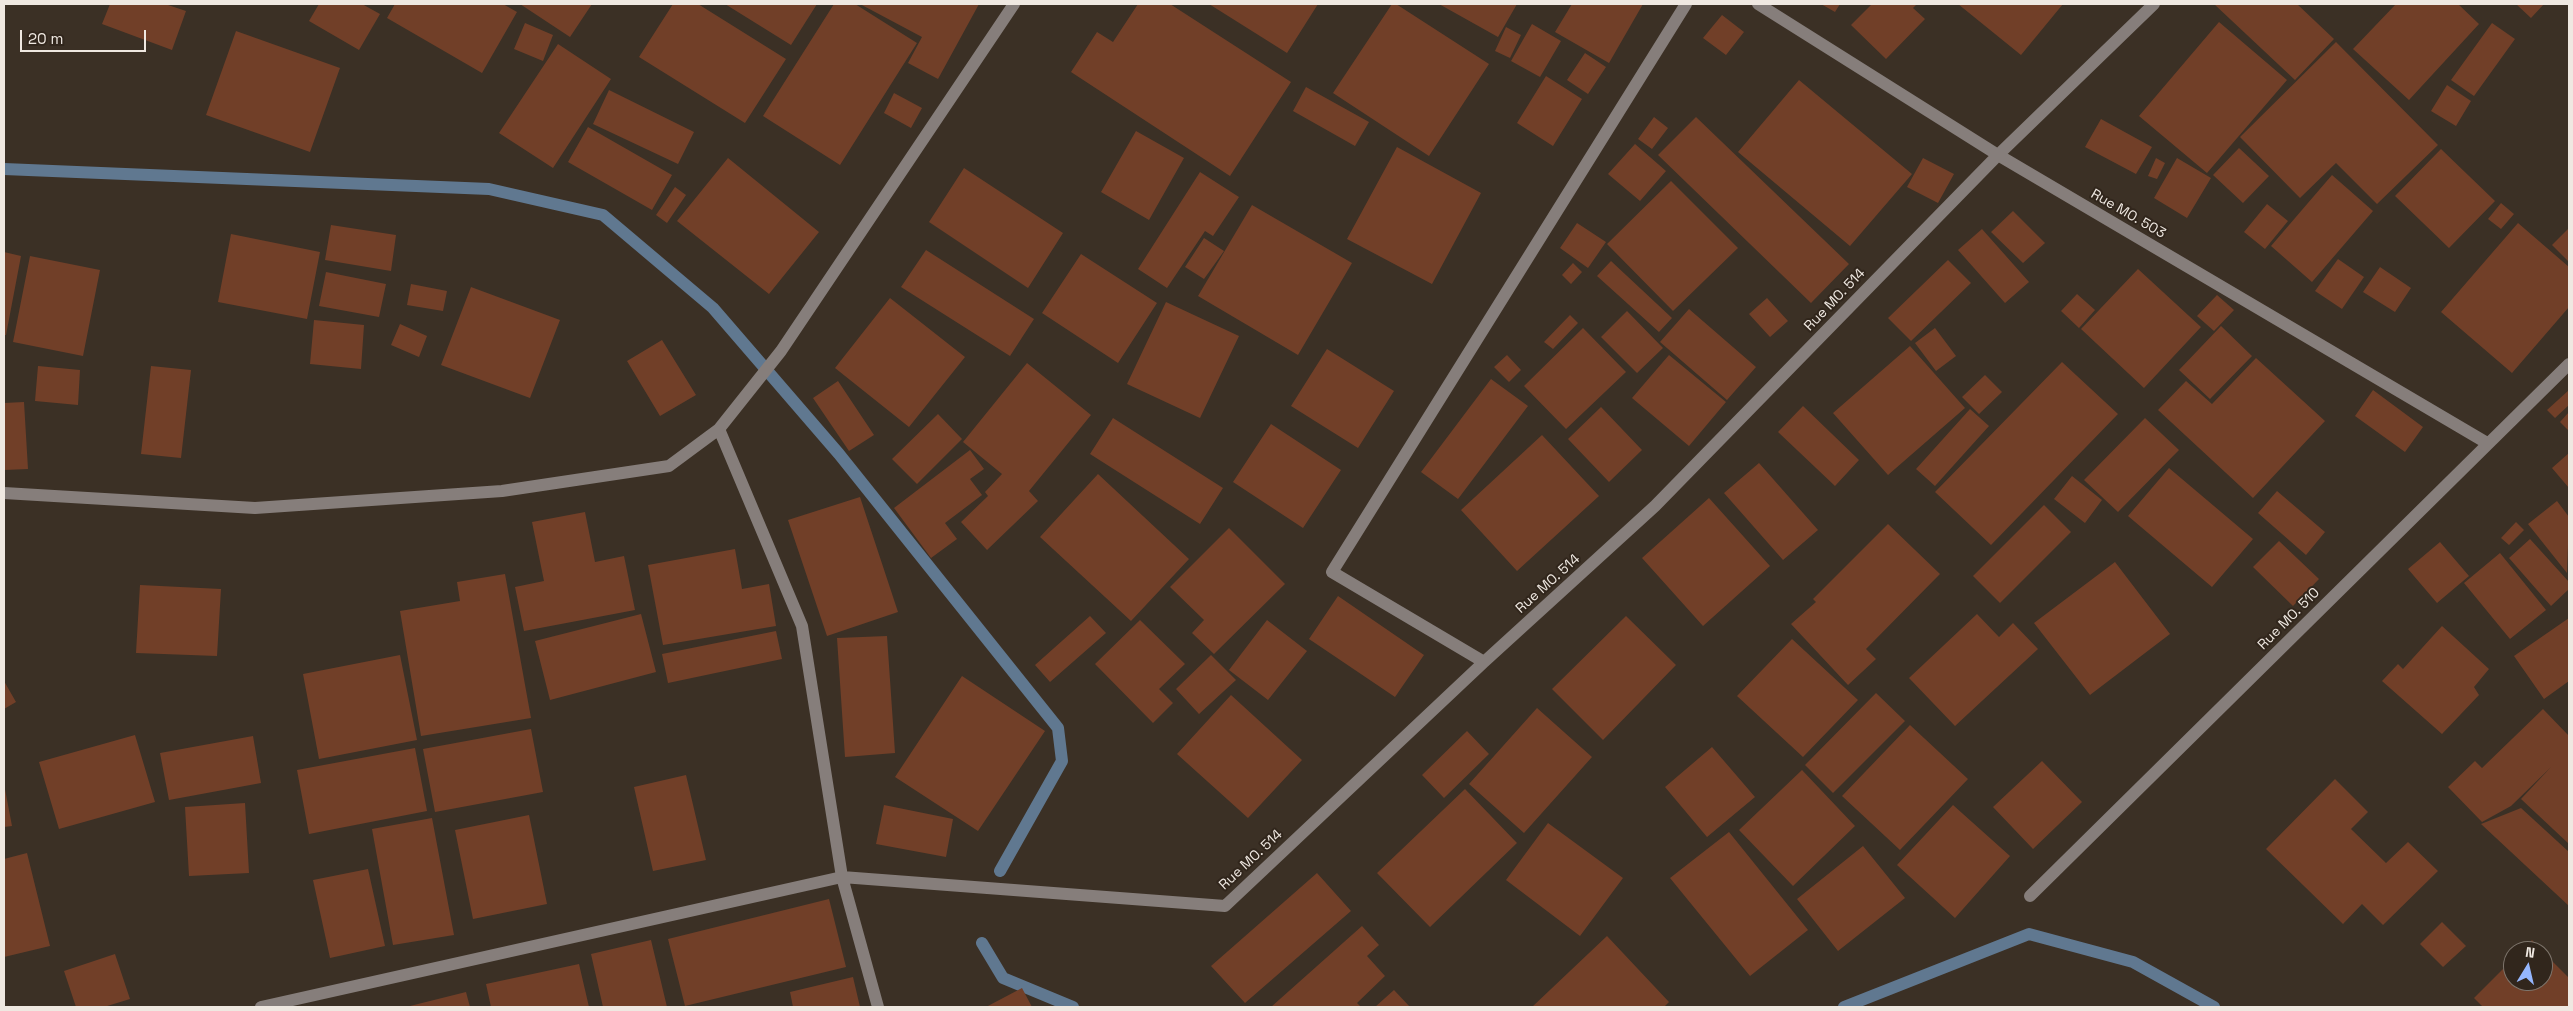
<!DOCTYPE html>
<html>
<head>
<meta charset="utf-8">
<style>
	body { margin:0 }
	#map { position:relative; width:2573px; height:1011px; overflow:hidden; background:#3b3025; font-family:"Space Grotesk",sans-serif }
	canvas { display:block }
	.frame { position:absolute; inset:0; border:5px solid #efe8e1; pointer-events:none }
	.north { position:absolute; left:2503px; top:941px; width:50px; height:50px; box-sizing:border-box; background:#31261c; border:1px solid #7d746b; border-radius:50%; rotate:9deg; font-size:14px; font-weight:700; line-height:20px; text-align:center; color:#efe8e1 }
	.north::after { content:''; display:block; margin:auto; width:18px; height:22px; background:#95b6fd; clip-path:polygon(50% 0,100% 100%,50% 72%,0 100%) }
	.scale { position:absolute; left:20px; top:30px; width:126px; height:22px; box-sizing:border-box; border:2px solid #efe8e1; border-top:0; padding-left:6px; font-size:15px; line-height:18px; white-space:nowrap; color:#efe8e1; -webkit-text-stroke:4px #31261c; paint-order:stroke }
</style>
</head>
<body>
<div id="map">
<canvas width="2573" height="1011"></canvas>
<div class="frame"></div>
<div class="north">N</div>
<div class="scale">20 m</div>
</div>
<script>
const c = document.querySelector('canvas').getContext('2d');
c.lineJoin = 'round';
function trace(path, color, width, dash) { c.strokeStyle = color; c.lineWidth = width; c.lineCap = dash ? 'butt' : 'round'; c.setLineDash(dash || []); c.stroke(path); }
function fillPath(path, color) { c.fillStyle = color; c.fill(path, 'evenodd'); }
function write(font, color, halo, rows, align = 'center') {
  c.font = font + ' "Space Grotesk",sans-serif'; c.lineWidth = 4; c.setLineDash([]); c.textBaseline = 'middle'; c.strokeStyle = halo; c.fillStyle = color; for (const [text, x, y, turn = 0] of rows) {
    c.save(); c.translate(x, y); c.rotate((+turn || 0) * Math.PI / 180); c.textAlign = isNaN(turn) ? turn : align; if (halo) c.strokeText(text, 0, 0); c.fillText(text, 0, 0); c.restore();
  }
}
trace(new Path2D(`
	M4,169l485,20 114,26 110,93 126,146 219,274 4,33 -62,110
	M982,943l21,35 70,29
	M1844,1007l185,-73 104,28 81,45`), '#607890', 12);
fillPath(new Path2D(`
	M110,4h55l21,7 -14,39 -70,-26z
	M319,4h43l18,10 -21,36 -50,-29z
	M395,4h108l14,8 -35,61 -95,-55z
	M520,4h72l-22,33z
	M673,4h25l88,55 -41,64 -106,-66z
	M725,4h92l-26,41z
	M834,4h21l62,39 -77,122 -77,-49z
	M860,4h119l-41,75 -30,-16 14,-26z
	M1138,4h32l121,78 -61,94 -159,-104 26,-40 16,10z
	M1209,4h109l-31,49z
	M1392,4h4l93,60 -60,92 -96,-63z
	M1439,4h78l-19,33z
	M1572,4h71l-34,59 -54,-31z
	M1821,4h19l-5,8z
	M1872,4h45l-4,4 12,11 -39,40 -35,-34z
	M1958,4h105l-42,51z
	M2214,4h83l37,35 -39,41z
	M2396,4h62l21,20 -70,76 -56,-51z
	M2516,4h28l-13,14z
	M1722,15l22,17 -18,23 -23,-17z
	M2219,22l68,58 -80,93 -68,-57z
	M525,23l28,12 -10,26 -29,-12z
	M2492,23l23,16 -41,57 -23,-16z
	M1532,24l29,17 -21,36 -29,-16z
	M1506,27l15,8 -11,23 -15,-7z
	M236,31l104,37 -30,84 -104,-37z
	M2336,42l102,103 -61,59 -41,-41 -36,35 -60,-61z
	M558,44l53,35 -58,89 -54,-35z
	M1585,53l21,14 -18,27 -21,-14z
	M1546,76l36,23 -29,47 -36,-23z
	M1799,80l113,94 -62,72 -112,-94z
	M2447,85l24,16 -15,25 -25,-15z
	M1306,87l63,35 -14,24 -62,-35z
	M609,90l85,42 -16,32 -85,-40z
	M894,93l28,15 -11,20 -27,-15z
	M1654,117l14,11 -16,21 -14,-10z
	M1696,117l153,147 -38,39 -153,-148z
	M2101,119l51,28 -16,27 -51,-27z
	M588,127l84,48 -20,35 -84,-48z
	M1136,131l48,27 -35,62 -48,-28z
	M1635,144l31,27 -26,30 -32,-27z
	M1397,147l84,46 -49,91 -85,-45z
	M2239,148l30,28 -26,27 -30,-28z
	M2441,149l54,52 -46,47 -54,-52z
	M728,158l91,74 -50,62 -92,-73z
	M1923,158l31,16 -16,29 -31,-16z
	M2156,158l9,5 -8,16 -9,-3z
	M2177,158l34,20 -24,40 -33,-20z
	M964,168l99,65 -35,55 -99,-66z
	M1200,172l39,25 -26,39 -8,-5 -38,57 -29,-19z
	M2332,175l41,36 -61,71 -41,-36z
	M1671,181l67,67 -65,63 -66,-67z
	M675,187l11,8 -19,28 -11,-8z
	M2501,203l13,11 -13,15 -13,-10z
	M2267,204l21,17 -23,28 -21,-17z
	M1252,205l100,58 -54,92 -100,-59z
	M2013,211l32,32 -22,20 -32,-31z
	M1577,223l29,19 -18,26 -28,-20z
	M2518,223l51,44v40l-57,66 -71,-61z
	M331,225l65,10 -5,36 -66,-11z
	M2569,228v34l-17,-17z
	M1982,229l47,53 -24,21 -47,-53z
	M231,234l89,18 -13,67 -89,-17z
	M1204,238l20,13 -20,28 -19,-12z
	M926,250l108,69 -24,37 -109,-69z
	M4,252l17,4 -15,79h-2z
	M1081,254l76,49 -39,60 -76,-50z
	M30,256l70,14 -17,86 -70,-14z
	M2338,259l26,18 -22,32 -27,-18z
	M1948,260l23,23 -60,58 -23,-23z
	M1611,261l61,57 -13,14 -62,-56z
	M1573,263l9,9 -11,12 -9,-9z
	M2380,267l31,21 -16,24 -32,-20z
	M2138,269l63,58 -57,61 -63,-59z
	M326,272l60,12 -7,33 -60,-11z
	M411,284l36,7 -4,20 -36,-6z
	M471,287l89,33 -30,78 -89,-33z
	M2077,294l18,16 -16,18 -18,-17z
	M2217,295l17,15 -20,21 -17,-15z
	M890,298l75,59 -56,70 -74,-59z
	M1767,298l21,23 -18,16 -21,-23z
	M1166,302l73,34 -39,82 -73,-34z
	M1689,309l67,58 -29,33 -67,-58z
	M1627,311l36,37 -26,25 -36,-36z
	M1570,315l8,8 -25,26 -9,-7z
	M314,320l50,5 -3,44 -51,-5z
	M400,324l27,12 -8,21 -28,-12z
	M2221,326l31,30 -42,43 -31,-29z
	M1583,328l43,44 -60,57 -42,-43z
	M1935,328l21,28 -20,15 -21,-28z
	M662,340l34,55 -36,21 -33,-55z
	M1910,346l55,62 -77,67 -55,-62z
	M1327,349l67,42 -36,57 -67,-42z
	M1507,355l14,15 -12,12 -15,-15z
	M1669,355l57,47 -37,44 -57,-48z
	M2256,358l69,63 -72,77 -95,-88 28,-29 26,23z
	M2062,362l56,52 -127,131 -56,-53z
	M1027,363l64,52 -62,76 9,10 -51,49 -26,-28 27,-26 -3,-4 17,-18 -39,-32z
	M38,366l42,4 -2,35 -43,-4z
	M151,366l40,4 -10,88 -40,-4z
	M1985,375l17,17 -23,22 -17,-17z
	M1491,379l37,27 -70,93 -37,-27z
	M838,381l36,54 -25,16 -36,-53z
	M2373,390l50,37 -18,25 -50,-36z
	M2569,390v15l-14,13 -8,-8z
	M24,402l4,67 -24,1v-67z
	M1803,406l56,54 -24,26 -57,-54z
	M1601,407l41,43 -33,32 -41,-43z
	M1970,409l19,17 -54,60 -19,-17z
	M2569,412v19l-9,-9z
	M938,414l24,25 -45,45 -25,-25z
	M1113,418l110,70 -23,36 -110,-70z
	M2145,418l34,32 -61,62 -34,-32z
	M1271,424l70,46 -38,58 -70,-46z
	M1542,435l57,61 -82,75 -56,-61z
	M970,450l14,19 -14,10 12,16 -37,28 12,16 -26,19 -37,-50z
	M2569,453v35l-17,-20z
	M1759,463l59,67 -35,30 -59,-67z
	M2169,468l84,71 -41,48 -84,-71z
	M1098,474l91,85 -58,62 -91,-84z
	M2072,476l30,24 -17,23 -31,-24z
	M2277,491l48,41 -19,23 -48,-42z
	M860,497l38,115 -71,24 -39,-116z
	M1709,498l61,68 -67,60 -61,-68z
	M2557,501l12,16 -2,56 -39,-49z
	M2044,505l27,27 -71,71 -27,-27z
	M585,512l10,50 29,-6 11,54 -111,21 -9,-44 29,-6 -12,-59z
	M2516,522l8,8 -15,15 -8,-7z
	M1888,524l52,50 -74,75 10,10 -28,26 -57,-61 25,-22 -3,-3z
	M1229,528l56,56 -71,70 -22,-21 12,-13 -34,-33z
	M2530,539l39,43v7l-18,17 -42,-48z
	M2279,541l40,38 -26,27 -40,-39z
	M2440,542l29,34 -32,27 -29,-34z
	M735,549l7,40 27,-5 7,42 -113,19 -15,-80z
	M2500,553l46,57 -36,29 -46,-56z
	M2115,562l55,72 -80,61 -56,-72z
	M505,574l26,144 -110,18 -21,-125 60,-10 -3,-19z
	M140,585l81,4 -4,67 -81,-3z
	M1338,596l86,59 -29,42 -86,-58z
	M641,614l15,58 -106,28 -15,-59z
	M1977,614l22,23 14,-14 25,26 -83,77 -46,-48z
	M1090,616l16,17 -56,49 -15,-17z
	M1626,616l50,49 -73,75 -51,-51z
	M2569,618v63l-25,18 -30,-43z
	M1140,620l45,44 -26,25 14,14 -20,20 -58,-59z
	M1267,620l40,31 -39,49 -39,-30z
	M2442,626l47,43 -15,18 5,8 -37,39 -60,-53 16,-17 5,5z
	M776,631l6,28 -114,24 -6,-29z
	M887,636l8,117 -50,4 -8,-119z
	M1792,639l66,61 -55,57 -66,-61z
	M400,655l17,85 -98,19 -16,-85z
	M1211,655l25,25 -37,34 -23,-25z
	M962,676l83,55 -67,100 -83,-54z
	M4,681l12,21 -12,7z
	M1876,693l29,28 -72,72 -28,-28z
	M1231,695l71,65 -54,58 -71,-64z
	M1537,708l55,49 -68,76 -55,-49z
	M2543,709l26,27v108l-48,-45 30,-32 -40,39 -29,16 -34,-35 27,-26 7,7z
	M1910,725l58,54 -68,71 -58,-54z
	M531,729l12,63 -108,20 -12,-63z
	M1467,731l22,23 -45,44 -22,-23z
	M135,735l20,67 -96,27 -20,-67z
	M253,736l8,47 -92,17 -9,-47z
	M1712,747l43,50 -48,40 -42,-50z
	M415,748l12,63 -118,23 -12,-64z
	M2042,761l40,41 -49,47 -40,-42z
	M1802,770l53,56 -62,60 -54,-56z
	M686,775l20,85 -53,11 -19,-84z
	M2335,779l33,33 -17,17 35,34 22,-21 30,29 -55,54 -21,-21 -19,20 -77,-75z
	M4,784l8,42 -8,1z
	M1465,789l52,54 -87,84 -53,-54z
	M245,803l4,70 -60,3 -4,-69z
	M884,805l69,14 -7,38 -70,-13z
	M1953,805l57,51 -55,62 -58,-53z
	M2521,808l48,44v54l-88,-82z
	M529,815l18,89 -74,15 -18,-89z
	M432,818l22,117 -61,10 -21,-116z
	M1548,823l75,55 -43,58 -74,-56z
	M1729,832l79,98 -58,46 -80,-98z
	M1863,846l42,52 -67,53 -41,-52z
	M27,853l23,93 -46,11v-98z
	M368,869l17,77 -55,12 -17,-78z
	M1317,873l34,38 -106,92 -34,-37z
	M829,899l17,68 -161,39 -17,-67z
	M2442,922l24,24 -23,21 -23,-23z
	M1362,926l17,19 -12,11 18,20 -28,27 4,4h-90z
	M1607,936l62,66 -5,5h-132z
	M651,940l16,67h-64l-12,-53z
	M2532,940l10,11h-21z
	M2543,952l26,26v29h-86l-9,-9 39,-39v22h30z
	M115,954l15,45 -26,8h-28l-12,-36z
	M579,964l10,43h-98l-5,-23z
	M853,977l7,30h-67l-3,-15z
	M1022,988l10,19h-46z
	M1394,990l16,17h-35z
	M466,992l4,15h-64z`), '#713f28');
trace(new Path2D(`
	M1758,4l240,151 489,288
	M719,429l83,197 40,251 36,130
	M4,493l251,15 247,-17 167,-25 50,-37 62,-78 233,-347
	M1484,662l-152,-90 354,-568
	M2030,896l539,-532
	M261,1007l581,-130 383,29 259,-244 171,-156 343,-351 156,-151`), '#867e7b', 12);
write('14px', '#efe8e1', '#31261c', [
	["Rue MO. 503",2128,214,30],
	["Rue MO. 514",1835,300,-46],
	["Rue MO. 514",1548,584,-42],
	["Rue MO. 510",2289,619,-45],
	["Rue MO. 514",1251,860,-43]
]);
</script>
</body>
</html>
